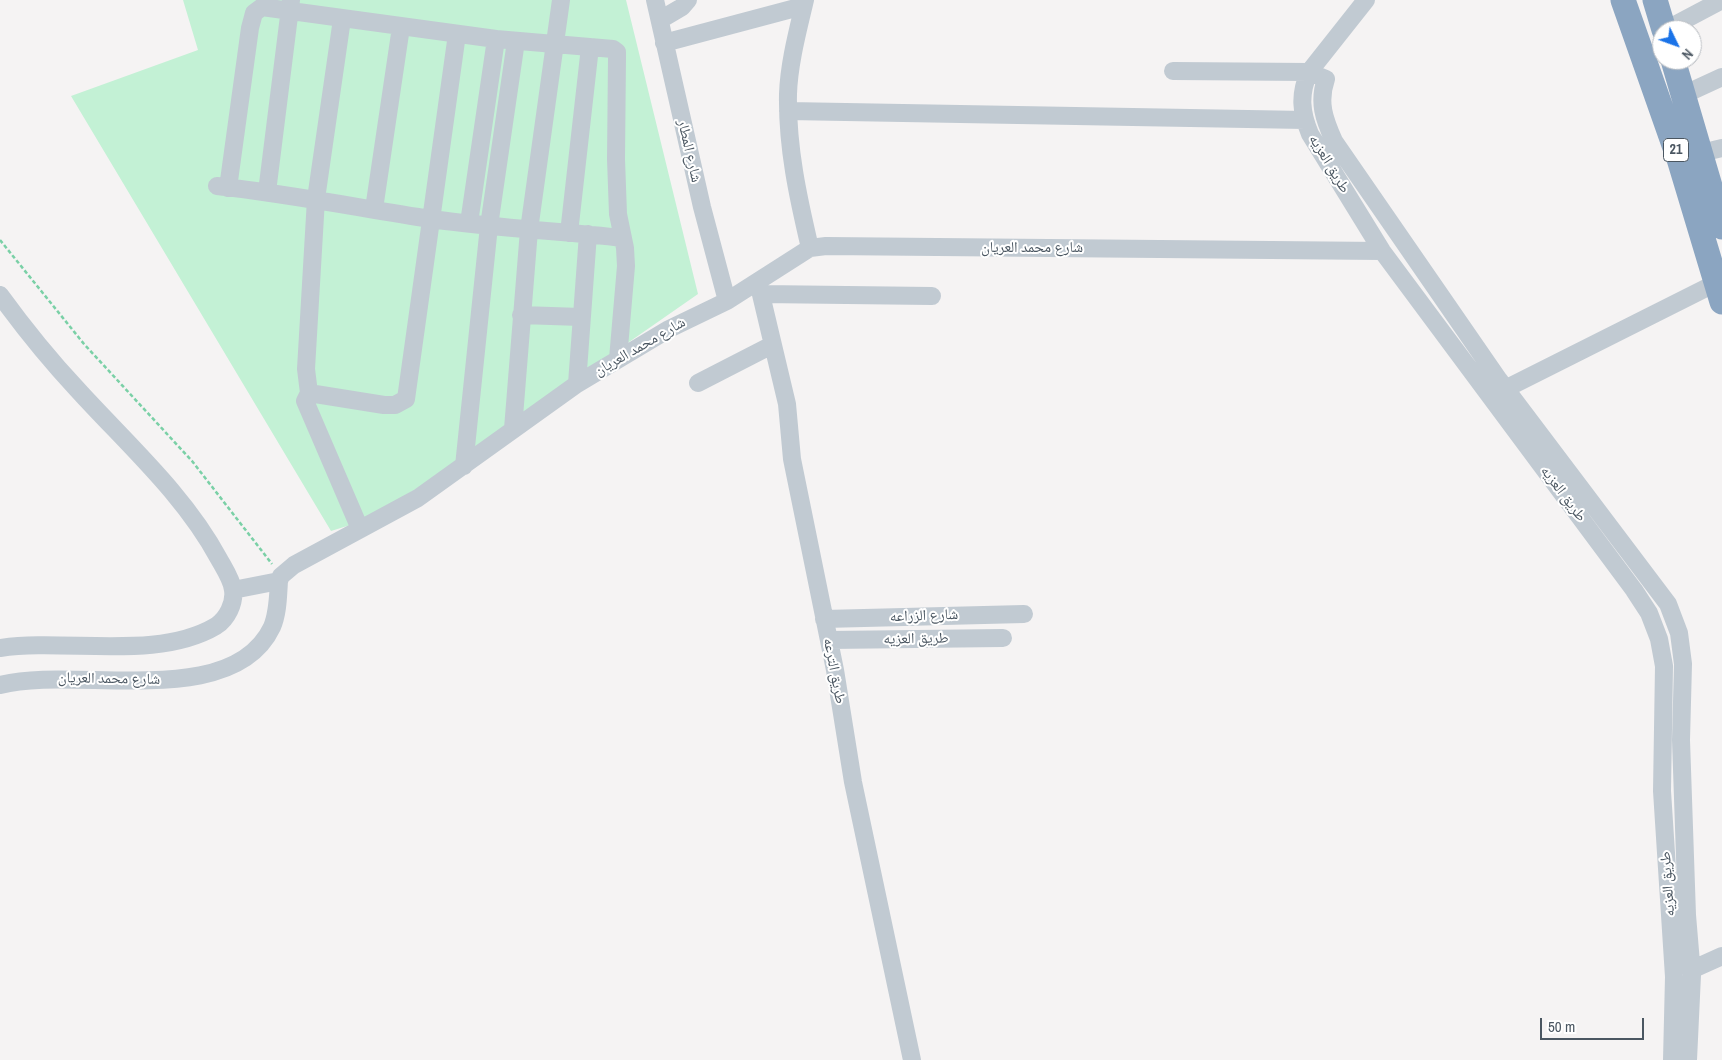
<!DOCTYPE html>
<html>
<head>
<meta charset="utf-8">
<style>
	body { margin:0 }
	#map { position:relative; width:1722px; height:1060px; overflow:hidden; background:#f5f3f3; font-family:"Archivo Narrow",sans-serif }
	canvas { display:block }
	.north { position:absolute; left:1652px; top:20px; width:50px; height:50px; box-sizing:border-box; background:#fff; border:1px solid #b7bbc0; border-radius:50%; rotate:132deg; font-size:14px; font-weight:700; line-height:20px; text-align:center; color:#4a5661 }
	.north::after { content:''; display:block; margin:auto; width:18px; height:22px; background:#1a73e8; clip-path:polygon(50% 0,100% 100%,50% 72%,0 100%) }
	.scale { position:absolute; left:1540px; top:1018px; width:104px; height:22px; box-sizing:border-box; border:2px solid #4a5661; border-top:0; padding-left:6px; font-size:15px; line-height:18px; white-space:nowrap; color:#4a5661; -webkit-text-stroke:4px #fff; paint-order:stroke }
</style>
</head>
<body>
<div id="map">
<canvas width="1722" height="1060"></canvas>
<div class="north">N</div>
<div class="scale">50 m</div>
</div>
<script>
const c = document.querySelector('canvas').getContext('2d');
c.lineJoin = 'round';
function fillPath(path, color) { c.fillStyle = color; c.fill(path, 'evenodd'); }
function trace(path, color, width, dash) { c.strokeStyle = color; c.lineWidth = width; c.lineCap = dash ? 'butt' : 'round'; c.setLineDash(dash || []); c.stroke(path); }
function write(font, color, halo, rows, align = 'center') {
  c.font = font + ' "Archivo Narrow","Noto Naskh Arabic",sans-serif'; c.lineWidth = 4; c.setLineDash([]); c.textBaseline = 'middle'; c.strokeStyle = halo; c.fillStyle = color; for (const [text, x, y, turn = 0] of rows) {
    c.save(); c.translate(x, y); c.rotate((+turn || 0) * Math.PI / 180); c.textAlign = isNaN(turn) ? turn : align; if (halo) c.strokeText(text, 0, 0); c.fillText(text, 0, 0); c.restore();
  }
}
fillPath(new Path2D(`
	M183,0h443l72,294 -270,188 -68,40 -29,9 -260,-435 127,-46z`), '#c3f1d5');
trace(new Path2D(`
	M0,240l84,104 108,117 80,103`), '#7ad0a6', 2.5, [4, 2.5]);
trace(new Path2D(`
	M655,0l47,207 25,94
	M805,0c-7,30 -16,63 -17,94 -1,53 10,103 22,154
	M1366,0l-57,72c-10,23 -8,40 1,62l72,117 252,339 15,23 10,26 5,27 -2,125 12,186 -2,83
	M342,19l-26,180 -10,170 3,24 -4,8 55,128
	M660,20l22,-13 6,-7
	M1673,26l49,-26
	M664,43l139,-37
	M1173,71l136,1 17,7c-8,23 -2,40 8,62l165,239 169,224 11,29 4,31 -2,76 6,175 5,60 -4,85
	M1683,95l39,-18
	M788,111l517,9
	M1701,153l21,-5
	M217,186c72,8 143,22 214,33 64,9 128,12 192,19
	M228,188l22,-160 4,-15 8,-6 234,32 117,10 4,3v6l-1,101 2,55 7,34 1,18 -8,93
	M267,192l24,-192
	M374,209l27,-182
	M469,223l27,-184
	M569,233l21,-186
	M758,282l29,122 5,55 43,211 18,112 59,278
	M761,294l171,2
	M0,295c24,33 49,64 77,94 49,54 107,105 142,170 5,9 13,21 14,31 2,13 -6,29 -17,36 -59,35 -149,12 -216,22
	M521,315l60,2
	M698,383l74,-38
	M577,384l11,-150
	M309,393l75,12h11l11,-6 51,-365
	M1495,394l221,-111
	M513,429l16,-199 32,-230
	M464,466l25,-240 27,-185
	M233,590l46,-9
	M824,619l200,-5
	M829,640l174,-2
	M0,685c73,-20 232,27 272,-58 6,-14 6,-31 7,-46l2,-5 13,-11 124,-67 159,-114 92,-55 58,-28 83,-53 16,-2 556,5
	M1691,970l31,-14`), '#c1cad2', 18);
trace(new Path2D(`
	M1623,0l56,159 43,143
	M1655,0l9,30
	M1673,60l49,167`), '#8ba5c1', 25);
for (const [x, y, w] of [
	[1676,150,25]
]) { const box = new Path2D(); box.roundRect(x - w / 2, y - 11.5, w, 23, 4); c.fillStyle = '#fff'; c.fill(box); trace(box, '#4a5661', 1); }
write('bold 14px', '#4a5661', null, [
	["21",1676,150]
]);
write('15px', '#4a5661', '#fff', [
	["شارع المطار",689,151,77],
	["طريق العزيه",1329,164,59],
	["شارع محمد العريان",1032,248],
	["شارع محمد العريان",640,347,-30],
	["طريق العزيه",1563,494,53],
	["شارع الزراعه",924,616,-2],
	["طريق العزيه",916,639,-1],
	["طريق الترعه",834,671,79],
	["شارع محمد العريان",109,679,1],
	["طريق العزيه",1668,884,-94]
]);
</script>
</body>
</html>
